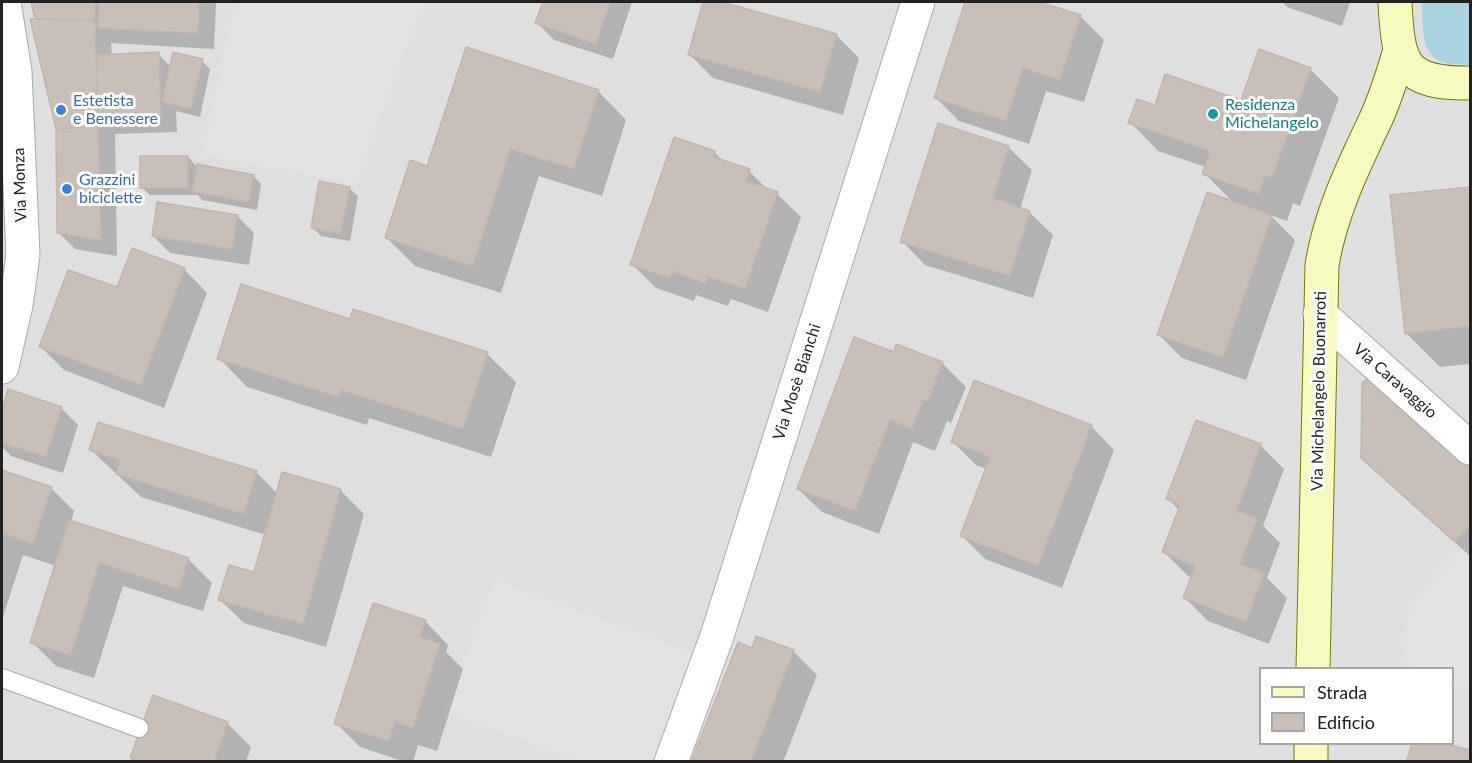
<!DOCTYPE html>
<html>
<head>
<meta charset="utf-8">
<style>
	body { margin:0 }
	#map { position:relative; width:1472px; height:763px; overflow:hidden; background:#f2efe9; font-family:Lato,sans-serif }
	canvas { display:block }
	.frame { position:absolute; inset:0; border:3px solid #222; pointer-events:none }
	.legend { position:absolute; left:1259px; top:667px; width:195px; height:78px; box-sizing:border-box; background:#fff; border:2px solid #a7a7a7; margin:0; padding:8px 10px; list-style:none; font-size:18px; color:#222 }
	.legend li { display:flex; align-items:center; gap:12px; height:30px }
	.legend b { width:30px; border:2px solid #a7a7a7 }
</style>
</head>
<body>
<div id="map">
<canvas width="1472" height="763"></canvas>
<div class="frame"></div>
<ul class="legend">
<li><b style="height:8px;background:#f7fabf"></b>Strada</li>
<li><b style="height:16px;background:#c7bfb8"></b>Edificio</li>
</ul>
</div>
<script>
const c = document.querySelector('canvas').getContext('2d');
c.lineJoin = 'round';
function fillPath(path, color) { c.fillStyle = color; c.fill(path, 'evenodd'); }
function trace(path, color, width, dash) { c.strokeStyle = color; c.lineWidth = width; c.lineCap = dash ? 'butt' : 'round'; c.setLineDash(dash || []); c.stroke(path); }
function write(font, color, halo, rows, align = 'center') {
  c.font = font + ' Lato,sans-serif'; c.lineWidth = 6; c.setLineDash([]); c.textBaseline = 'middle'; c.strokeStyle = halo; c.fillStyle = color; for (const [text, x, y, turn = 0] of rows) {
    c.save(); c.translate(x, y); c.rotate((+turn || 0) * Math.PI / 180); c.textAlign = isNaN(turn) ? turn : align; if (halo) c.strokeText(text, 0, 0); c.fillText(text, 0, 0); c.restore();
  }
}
fillPath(new Path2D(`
	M2,2h1468v759h-1468zM1260,668h192v76h-192z`), '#e0dfdf');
fillPath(new Path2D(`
	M236,2h187l-68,181 -153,-29z
	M1470,539v149l-17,-7 -1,-13h-36l-14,-5 9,-59z
	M495,580l214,79 -38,102h-90l-135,-49z`), '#e2e2e2');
fillPath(new Path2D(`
	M1422,2h48v63c-7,-1 -16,0 -24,-2 -27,-5 -23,-40 -24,-61z`), '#aad3df');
fillPath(new Path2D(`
	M32,2h184l-2,47 -103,-6 1,13 46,-2 13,13 31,-6 8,8 -10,48 -24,-6 1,21 -62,2 2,122 -42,-7 -17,-17 -1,-103 -18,-108 -2,-3z
	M544,2h88l-19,57 -59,-19 -17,-17z
	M704,2h13l119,33 23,23 -16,57 -130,-37 -23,-23z
	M966,2h68l46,14 24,24 -20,62 -38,-11 -17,53 -70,-23 -23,-23z
	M1282,2h68l-8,24 -55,-19z
	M1310,69l29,29 -39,108 -7,-3 -6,18 -17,-6 25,25 -49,140 -64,-22 -23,-23 75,-132 -30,-30 2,-6 -48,-16 -28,-29 26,-15 86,-5z
	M598,91l28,29 -24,76 -63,-20 -38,117 -86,-27 -28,-28 41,-71z
	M1008,147l24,23 -12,39 9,3 24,23 -20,63 -108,-33 -23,-24z
	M714,152l11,11 24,8 20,20 8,3 24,23 -33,95 -37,-13 -3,7 -32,-11 -2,6 -38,-13 -24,-24z
	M188,157l10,11 55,8 8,8 -4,26 -55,-10 -4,-5h-48l-9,-8z
	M349,188l9,8 -8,45 -29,-5 -9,-9z
	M1470,188v176l-30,3 -34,-34 -14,-136z
	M237,216l17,17 -5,32 -79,-12 -17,-17z
	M2,264l7,8 -7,26z
	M184,269l23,24 -43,115 -100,-38 -23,-23 77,-58z
	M351,320l136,34 29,28 -25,75 -122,-39 -2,7 -120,-38 -28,-29z
	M895,354l47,9 24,24 -15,36 -4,-2 -12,30 -22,-9 -34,92 -57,-22 -24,-23z
	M1368,380l102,89v87l-84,-75 -23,-23z
	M9,391l52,17 17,17 -15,48 -52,-17 -9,-9v-31z
	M1197,421l64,25 23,23 -21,57 17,17 -13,35 20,20 -18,46 -61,-23 -23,-23 7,-20 -5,-3 -23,-23 16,-41 -12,-12z
	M1091,426l23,24 -52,138 -77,-29 -23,-23 25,-67 -11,-4 -23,-23z
	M91,450l165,22 21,21 63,-3 24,24 -38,133 -82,-24 -24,-23 35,-26 11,-39 -125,-38z
	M2,471l49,17 23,23 -3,12 117,36 24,24 -9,28 -80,-25 -29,92 -38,-12 -24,-24 24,-76 -33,-11 -21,65z
	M425,621l23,24 -2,7 17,17 -26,82 -19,-6 -5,17h-8l-45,-15 -24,-24z
	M757,638l37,14 23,23 -34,87h-90z
	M154,697l74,27 23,23 -5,15h-110l-4,-5z
	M1413,744h27l30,8v10h-62z`), '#0003');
const building = new Path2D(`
	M31,2h64v18l-60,-1z
	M99,2h100l-1,31 -100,-5z
	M543,2h67l-14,42 -61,-21z
	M703,2h19l115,32 -17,58 -132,-37z
	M965,2h74l42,13 -21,65 -37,-12 -17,53 -72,-23z
	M30,19l65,1 3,106 -42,3z
	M466,47l133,43 -25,79 -64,-20 -37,117 -88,-28 25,-78 17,6z
	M1259,49l52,19 -39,110 -7,-2 -6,18 -57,-20 8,-23 -82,-28 9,-24 18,6 10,-31 76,26z
	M159,52l2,63 -63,3 -2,-63z
	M173,52l30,7 -12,50 -29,-7z
	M938,123l71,23 -16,52 37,13 -20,65 -110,-34z
	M98,126l3,114 -44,-7 -1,-104z
	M674,137l41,14 -2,6 37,12 -4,12 32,11 -33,97 -37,-12 -3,6 -32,-11 -3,6 -40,-13z
	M140,156h48v32h-48z
	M197,164l57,11 -5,27 -57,-10z
	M319,181l31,6 -9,46 -30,-5z
	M1470,187v139l-65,8 -15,-139z
	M1207,192l65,23 -49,143 -66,-23z
	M157,202l81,13 -6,34 -80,-13z
	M132,248l53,20 -44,117 -102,-38 29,-77 49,17z
	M241,284l109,35 3,-10 135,43 -25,77 -122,-39 -2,7 -122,-38z
	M854,337l40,15 2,-8 47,18 -15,39 -5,-2 -11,30 -22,-9 -35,91 -58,-22z
	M1368,378l102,89v59l-15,16 -94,-84 1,-75z
	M974,380l118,45 -54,141 -78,-30 30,-79 -39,-15z
	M8,389l54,18 -16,50 -44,-14v-32z
	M1196,420l65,24 -24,67 20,8 -17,45 24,9 -18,49 -63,-24 12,-32 -33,-14 18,-47 -14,-6z
	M98,422l159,49 -13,43 -128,-40 4,-14 -31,-10z
	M2,470l50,17 -19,57 -31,-11z
	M282,472l59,17 -38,135 -85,-24 11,-35 25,7z
	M69,520l120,38 -10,31 -80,-26 -28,92 -41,-12z
	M373,603l53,17 -6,17 20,7 -27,84 -18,-6 -6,19 -55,-17z
	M756,636l38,14 -43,112h-60l47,-120 14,6z
	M153,695l75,27 -14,40h-74l-10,-4z
	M1412,744h34l24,6v12h-64z`);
fillPath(building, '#c7bfb8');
trace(building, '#c4b6ab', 1.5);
const lane = new Path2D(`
	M2,678l137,50`);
const street = new Path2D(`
	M1320,314l150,134
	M2,367l14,-62 7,-50 -8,-184 -11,-69
	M671,762l46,-126 201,-634`);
const secondary = new Path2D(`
	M1395,2c3,61 7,82 75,81
	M1313,668l9,-403c8,-50 30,-96 52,-142 11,-23 19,-49 26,-73
	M1311,762v-18`);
trace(lane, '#a9a9a9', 20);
trace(street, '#a9a9a9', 35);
trace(secondary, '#707d05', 35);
trace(lane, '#fff', 18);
trace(street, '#fff', 33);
trace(secondary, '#f7fabf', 33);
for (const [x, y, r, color] of [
	[61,110,6,"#3f7fe0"],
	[1213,114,6,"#0f9aa8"],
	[67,189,6,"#3f7fe0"]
]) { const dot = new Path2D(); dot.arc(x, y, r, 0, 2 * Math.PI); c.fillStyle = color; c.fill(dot); trace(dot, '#fff', 2); }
write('16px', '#366cbe', '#fff', [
	["Estetista",73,101],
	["e Benessere",73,119],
	["Grazzini",79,180],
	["biciclette",79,198]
], 'left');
write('16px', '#0d838f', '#fff', [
	["Residenza",1225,105],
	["Michelangelo",1225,123]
], 'left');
write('16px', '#222', '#fff', [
	["Via Monza",20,185,-92],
	["Via Caravaggio",1395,381,41],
	["Via Mosè Bianchi",797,382,-72],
	["Via Michelangelo Buonarroti",1319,391,-89]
]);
</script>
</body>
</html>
